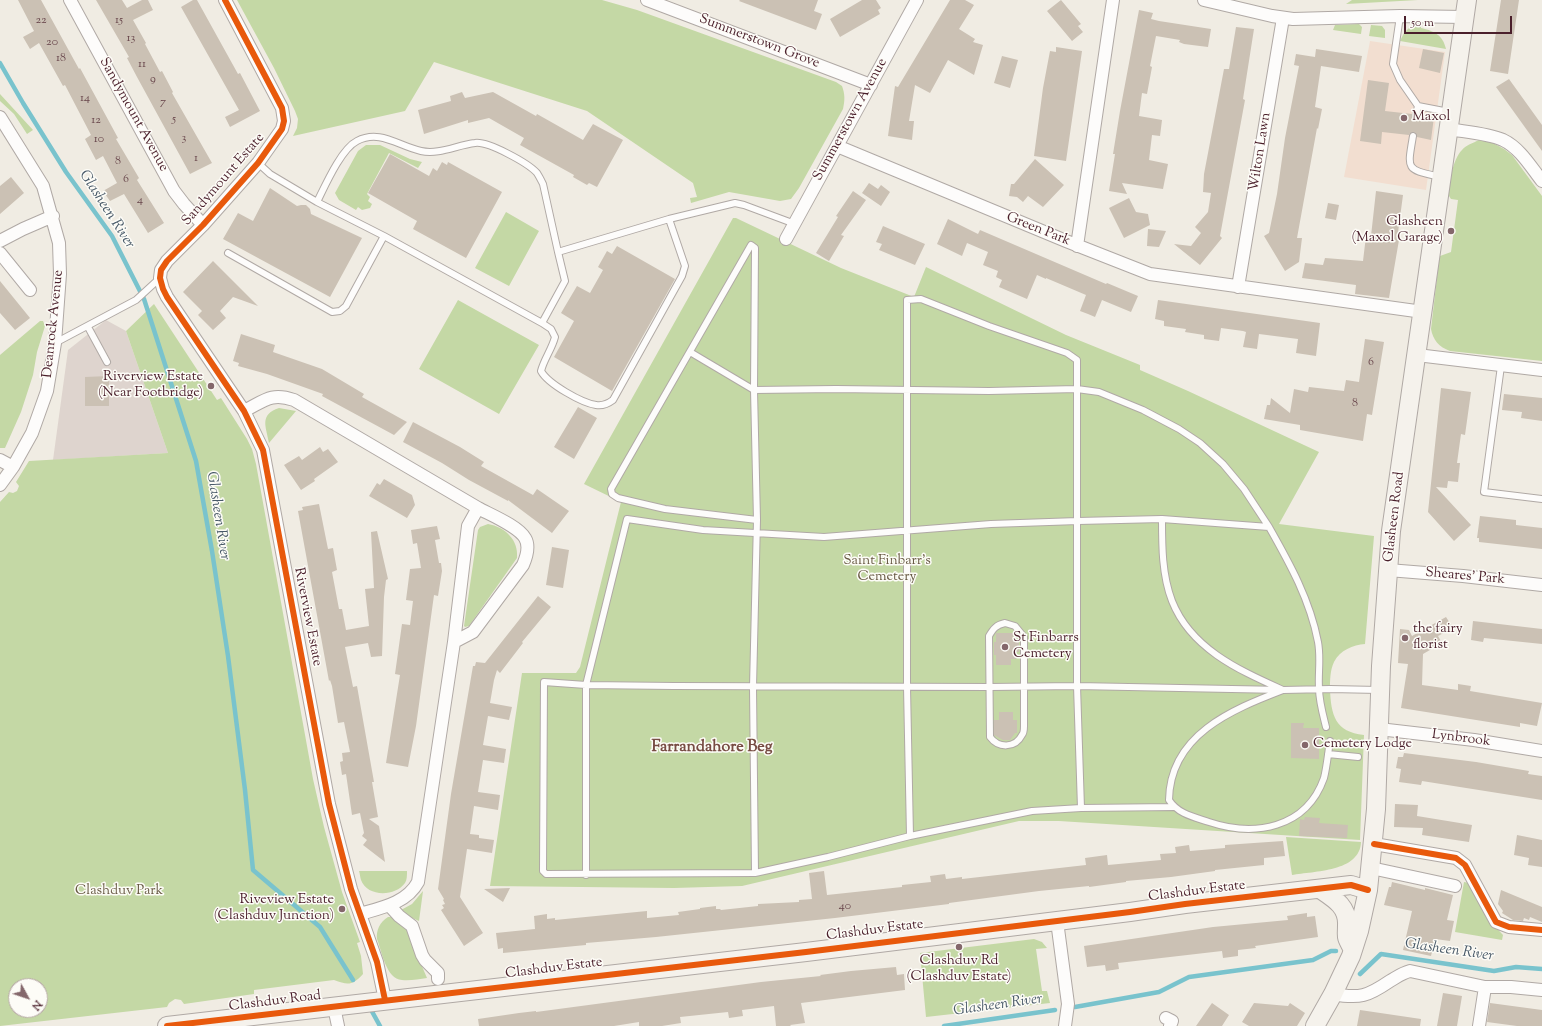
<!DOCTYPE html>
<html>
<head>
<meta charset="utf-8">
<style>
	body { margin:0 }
	#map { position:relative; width:1542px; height:1026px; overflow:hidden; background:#f0ece3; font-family:"Sorts Mill Goudy",serif }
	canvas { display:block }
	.north { position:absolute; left:8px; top:978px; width:40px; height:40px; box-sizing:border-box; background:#fdfcf7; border:1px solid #b5a4a5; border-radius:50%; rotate:130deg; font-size:11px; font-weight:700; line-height:16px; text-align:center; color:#4a1f2b }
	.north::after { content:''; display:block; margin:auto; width:14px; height:18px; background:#84676b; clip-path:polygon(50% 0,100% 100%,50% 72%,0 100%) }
	.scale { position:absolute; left:1404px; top:16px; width:108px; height:18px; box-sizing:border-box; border:2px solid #4a1f2b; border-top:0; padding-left:5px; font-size:12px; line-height:14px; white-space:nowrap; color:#4a1f2b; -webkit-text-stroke:3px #fdfcf7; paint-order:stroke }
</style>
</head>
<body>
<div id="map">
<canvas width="1542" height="1026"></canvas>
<div class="north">N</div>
<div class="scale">50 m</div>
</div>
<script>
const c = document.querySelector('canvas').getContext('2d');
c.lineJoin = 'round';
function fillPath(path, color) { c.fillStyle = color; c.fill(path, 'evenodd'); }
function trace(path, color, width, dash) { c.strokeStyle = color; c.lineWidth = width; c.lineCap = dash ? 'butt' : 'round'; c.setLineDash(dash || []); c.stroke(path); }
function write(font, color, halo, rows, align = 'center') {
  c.font = font + ' "Sorts Mill Goudy",serif'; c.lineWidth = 3; c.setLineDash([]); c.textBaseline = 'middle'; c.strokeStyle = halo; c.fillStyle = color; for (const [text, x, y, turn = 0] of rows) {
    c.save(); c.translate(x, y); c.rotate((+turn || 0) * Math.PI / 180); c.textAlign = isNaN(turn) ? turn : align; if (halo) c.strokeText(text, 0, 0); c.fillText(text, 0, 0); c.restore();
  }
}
fillPath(new Path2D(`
	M1370,41l75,11 -19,138 -82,-13z`), '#f2ded0');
fillPath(new Path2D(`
	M106,320l20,11 42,122 -115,7 15,-110z`), '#ded4ce');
fillPath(new Path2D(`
	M237,0h365l35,10 199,72 6,4c3,8 3,14 1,23l-44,79 -8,11 -11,2 -51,-9 -38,11 -1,-5 7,-1 -4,-14 -106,-72 -153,-49 -29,49 -112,25 4,-8 1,-9 -3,-8 -21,-43z
	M1352,0h66l-72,4z
	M1359,24l3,3 -1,7 -28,-4 2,-5z
	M1371,25l11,1 3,4v8l-16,-2z
	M1421,25v3c13,3 22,7 25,21l-46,-8 4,-8 7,-7z
	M0,94l33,36 -6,4 -13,-20 -14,-13z
	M1479,140l12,2 13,7 8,6 30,41v165l-92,-10c-11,-4 -17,-11 -19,-22l8,-69 1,-4 11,-4 7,-52 -7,-1 -2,-3c-1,-12 4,-37 13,-46 4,-5 11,-7 17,-10z
	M366,145h14l30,14 12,3 -4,6 -29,-15 -22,41 3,3 -2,4 4,3 -2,4 -8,2 -4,-3 -2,3 -17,-10 -4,-7 23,-42z
	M506,212l33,19 -30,55 -34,-18z
	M733,218h3l105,50 73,29 12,-30 140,68 74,30v5l48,21 131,61 -40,72 95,12 -9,108c-12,1 -25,6 -31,18 -4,8 -4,19 -4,27 1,26 5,43 34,46l-4,105 -301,-19h-40l-277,65 -68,2 -184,-2 32,-213h54l4,-6 41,-165 -37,-18z
	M458,300l81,45 -40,69 -80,-45z
	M154,304l63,96 4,-2 26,41 5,10 4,15 57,315 11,48 18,65 18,50 -3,1 4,13 2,18c-11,12 -15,11 -29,6l-80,10v4l-70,10 -3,-4 -6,-1 -6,4 -2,4 -167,19v-524l9,-10 4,1 4,-2 2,-5 -3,-4 13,-21 139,-8 -42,-122zM16,986h24v24h-24z
	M40,321h3l2,5 -8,26 -4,23 -12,37 -16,36h-5v-93z
	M279,408l17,3 -27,32c-3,-17 -10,-28 10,-35z
	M488,524c17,3 31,16 29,34l-48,68 -4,1 -1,-1 14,-96 2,-3z
	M1286,837l75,5c-1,30 -47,29 -69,33z
	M359,871h48c0,4 0,9 -2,12 -10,14 -38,14 -44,-3 -1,-3 -1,-6 -2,-9z
	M1464,882l5,1 22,39 12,13 -1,5 -47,-8z
	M423,891l-4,30 -9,-4 -9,-7 11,-6z
	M388,917h3l19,16 2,10 15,35c-8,1 -17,3 -25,2 -16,-1 -20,-28 -25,-41 -1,-9 3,-17 11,-22z
	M1034,939l8,3 5,6 -11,1 6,42h5l3,12 -124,14 -6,-64z`), '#c4d8a5');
trace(new Path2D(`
	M0,63l23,40 43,69 46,64 32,63 52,162 16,90 16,105 17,134 8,80 67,57 33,53
	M1360,974l21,-20 113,17 22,-4 26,2
	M369,1006l11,20
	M1075,1007l84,-15 30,-15 124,-17 18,-9h5
	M944,1026l111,-16`), '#79c3cd', 4.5);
fillPath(new Path2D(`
	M18,0h23l38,69 1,-1 38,70 -2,1 23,39 -2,2 27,43 -16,10 -24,-39 -14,7 -7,-10 14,-8 -14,-27 -7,4 -11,-21 6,-4 -26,-50 -2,1 -24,-43 -9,6 -7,-12 11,-6z
	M96,0h26l5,8 15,-8h6l5,10 -20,10 13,23 -1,1 15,28 2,-1 11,21 -1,1 40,70 -22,11 -53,-97 -10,-19 2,-1z
	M193,0h4l41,74 2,-1 20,38 -30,16 -5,-10 14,-7 -58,-103z
	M740,0h78l-4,11 8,3 -6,16 -77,-29z
	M862,0h14l5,8 -3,2 2,4 -40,23 -10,-18z
	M950,0h15l9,5 -15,24 16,10 -2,3 10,3 -9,30 -26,-15 -18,33 -15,-8 -6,36h5l-2,19 -24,-4 7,-50 3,1z
	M1061,0l20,24 -3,2 5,6 -11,9 -25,-30z
	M1501,0h18l-11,74 -18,-3z
	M1139,10l14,3 -2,6 8,2 52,8 -3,18 -24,-3 -5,-2 1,-2 -24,-4 -6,30 2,1 -5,27 -5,-1 -3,23 23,4 -2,16 -8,-1 -3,25 19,4 -5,25 -41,-6 5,11 -18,-3 6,-37h-2l7,-43z
	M1236,27l18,2 -11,70 2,1 -25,136 2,2 -22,27 -26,-21 17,2 10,-13 -6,-6 13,-15 3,-19 -8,-1 1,-18 20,-105h5z
	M1056,47l26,4 -16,110 -32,-5 9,-68 7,-37 6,1z
	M1316,49l46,7 -3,16 -38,-6 -6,41 7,2 -4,20 -1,-1 -20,110h5l-3,24 -14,9 -21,-35 5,-3 8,-39 8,-56 14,-72 -5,-1 2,-11 19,3z
	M1423,49l21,4 -4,20 -21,-5z
	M1002,56l16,4 -8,28 -16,-5z
	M1509,79l33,46v26l-46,-64z
	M1368,80l21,3 -4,28 27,3 1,4 2,1 4,-1 1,-2 14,1 -3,23 -14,-3 -1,-4 -3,-1 -3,1 -1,2 -27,-3 -1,12 -21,-3z
	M462,92l3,6 28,-6 43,24 1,-2 46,26 10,-16 30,16 -26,47 -8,-4 -2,2 -14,-8 1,-2 -54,-30 4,-7 -35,-20 -21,5v-3l-44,14 -6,-24 33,-9 -1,-5z
	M390,154l39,22 4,-8 4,3 5,-9 5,3 1,-3 54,30 -36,66 -53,-29 4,-8 -49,-28z
	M1035,159l29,26 -21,22 -15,-11 -5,6 -6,-5 -8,-1 2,-12h3z
	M11,177l13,16 -24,21v-28z
	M869,183l9,6 3,-4 9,7 -9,14 -19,-13z
	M270,188l27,18 4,-1h5l4,4 1,5 51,24 -32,59 -107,-58 15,-26 15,8z
	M853,191l13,9 -25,35 3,1 -15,25 -13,-8 22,-36 -2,-1z
	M1376,191l27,4 -6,45h2l-10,58 -34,-4 1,-9 -54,-7 3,-15 18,2 2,-7 38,3 3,-25h5z
	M1129,198l7,14 12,2 2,11 -26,13 -15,-30z
	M1328,203l11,2 -3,15 -11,-2z
	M948,219l30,15 2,-4 126,54 1,-1 31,13 -7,16 -29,-12 -7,17 -7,-3 -8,-3 6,-16 -40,-17v1l-9,-4 -10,24 -28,-12 3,-7 -6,-3 2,-6 -15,-6 5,-13 -21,-9 -5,13 -25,-12z
	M883,226l42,18 -10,21 -36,-15 3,-6 -6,-2z
	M1148,229l18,2 -7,16 -12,-1z
	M617,246l58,33 -63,112 -58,-34 20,-36 -13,-8 16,-27 13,7 13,-23 -5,-3 9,-16 5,3z
	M213,261l45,45 -25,-9 -13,14 6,7 -13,12 -15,-15 4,-4 -19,-19z
	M0,281l30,37 -15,12 -15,-17z
	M1158,300l162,23 -4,33 -20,-3 2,-14 -39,-5 -2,15 -14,-2 3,-15 -3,-1 -22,-3 -2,13 -15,-2v-4l-19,-3 1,-3 -22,-3v-5l-9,-2z
	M241,334l34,11 -2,7 49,17 42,25 -2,3 45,25 -13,13 -72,-39 1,-2 -56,-20 -29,-8 1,-3 -6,-2z
	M1365,339l19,3 -12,73 -5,-1 -4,27 -63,-11v-5l-36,-6 3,-14h3l1,-7 19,15 4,-24 14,3 1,-5 35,4 2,-11 13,2z
	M109,376v30h-24v-29z
	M1441,388l30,4 -6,43 -4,-1 -4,29h3l-2,19 -10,-1 -1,7 -11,-1 35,38 -17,16 -26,-29z
	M1504,394l38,4v23l-21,-3 1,-6 -20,-2z
	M578,407l19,11 -23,41 -20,-12z
	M413,422l47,25 24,15 -3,4 52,29 4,-6 32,22 -17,22 -44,-33v1l-39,-21 -27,-17 -39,-21z
	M320,447l3,5 5,-3 10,13 -24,17 1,2 -14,9 -17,-25 15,-9 3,4z
	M384,479l28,16 3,10 -8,13 -38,-22 8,-13 3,2z
	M319,504l9,45 5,-1 4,22 -5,2 7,37h3l4,21 23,-4 -4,-37 9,-1 -3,-56 6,-1 11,48 -2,1 -2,17 -2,59 -11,1 -3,-14 -23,4 8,40 4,-1 17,96h-2l6,35 -9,2 10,7 6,36 -22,-17 4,-5 -5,-4 2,-3 -4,-20 -8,2 -6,-41 -4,1 -2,-13 3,-1 -1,-8 8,-1 -6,-30 -6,1 -6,-37 -2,-6 -1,1 -31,-170 5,-1 -1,-3z
	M1480,516l36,4v5l26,3v21l-63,-7v-4h-2z
	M437,526l3,13 -5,1 4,23h2l1,8 -4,25 -4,-1 -18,131 -8,41 -22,-4 14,-88 -5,-1 7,-50 8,1 3,-24 -7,-1 4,-31 11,-1 -4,-25 -4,1 -2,-14z
	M552,547l17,3 -6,38 -17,-3z
	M538,596l13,11 -29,35 1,1 -23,30 -3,-3 -3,10 -4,23 22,4 -3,13 -21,-4 -5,29 23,4 -2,14 -21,-3 -5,32 22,3 -2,15 -24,-4 -4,28 9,1v3l15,2 -2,13 -25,-4 -7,48 23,36 -19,13 -23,-36 3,-2 -2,-3 3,-1 -2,-4 1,-1 -6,-10 13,-95 22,-128h2l1,-4 9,1z
	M1446,617l7,11 -15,8 4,7 -19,11 -1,31 36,5v-6l13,2 -1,5 72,12 -5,23 -17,-3v4l-119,-19 7,-44 -10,-1 2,-34 9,1 3,6z
	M1473,621l69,8v15l-58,-6 -1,4 -12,-2z
	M996,633h17v6h6v13h-3v7h-5v6h-15v-10h-2v-13h2z
	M999,712h14v8h4v13h-2l-5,7h-7l-9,-5v-15h5z
	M1291,723h13l-1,5h16v31l-28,-1z
	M1404,753l72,9 53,9 -1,3 14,2v24l-120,-19 -1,4 -22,-3 2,-13 -5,-1 2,-11h5z
	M1395,804l23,1 -1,11 55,9 -3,17 -47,-7 1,-7 -29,-1z
	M1305,817l15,1 -1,5 29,2 -1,13 -48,-2 1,-17 4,1z
	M1517,835l25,5v27l-14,-2 1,-7 -15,-3z
	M1283,841l2,15 -21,2v7l-49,5v1l-44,6 -45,4v1l-37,5v-1l-50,5 -90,12v1l-114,14 -179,19 -70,6v2l-83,8v-5l-5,1 -2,-16 39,-4 -1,-13 13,-2v5l8,-1v2l92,-9v7l32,-3 -1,-3 22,-3v-1l16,-2v3h4l1,1 37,-4v-2l41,-2v-2l13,-1 -3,-26 15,-2 3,24 75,-8v-2l29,-3 -1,-6 15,-2 1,5 16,-2v2l124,-14 -1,-7 22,-3 1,10 53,-5 -1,-6 16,-1 -1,-6 14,-2 1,6 35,-3v-3z
	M1392,882l33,8v-2l28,7 -6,25 7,1 -4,20 -15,-2 -4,17 -28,-6 9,-39 -28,-6 5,-18h2z
	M510,888l-7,14 -19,-13z
	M1501,890l41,17v15l-12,-5 -1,3 -5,-2 -1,3 -10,-1 -11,-7 1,-2 -5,-7z
	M1307,913v4l8,-1 3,21 -63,9 1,2 -18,2v6l-15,2 -1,-7 -104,12 1,6 -13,2 -1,-6 -18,2 -3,-21 129,-19 75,-7 -1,-4z
	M896,967l1,8 7,-1 1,16 -104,13 4,20 -15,2 1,1h-15l-2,-20 -32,4 1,6 -14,2 -1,-6 -48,5 1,6 -19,3h-23v-4l-25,4h-135l-1,-7 41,-6 17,-2v1l225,-30 60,-6 -1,-1 31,-4z
	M1443,993l19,3 -5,30h-20z
	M1212,1003l17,12 -7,11h-26z
	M1254,1003l34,3 2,-3 15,10 -8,13h-48l-7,-4z
	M1490,1003l52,7v16h-25l-30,-4z
	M1360,1010l61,9 -1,7h-63z`), '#cbc1b4');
const lane = new Path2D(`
	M1400,16l-7,48 7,16 18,26
	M1416,115l2,-9 31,6
	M1413,136c-6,35 -7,33 27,41
	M258,163l12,11 47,28 67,34 158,87 23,-42 -7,-29
	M317,202c8,-16 24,-53 40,-61 23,-12 41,5 64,10 18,4 36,-6 54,-8 13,-2 53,20 62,30 2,3 4,7 6,11l15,68 111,-33 66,-16 9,2 51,19
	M751,245l4,3 -1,142 3,130 -92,-11 -47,-11 -6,-4 -1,-5z
	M228,253l104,59 8,-1 6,-5 38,-70
	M542,323l9,6 4,8c-3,12 -11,22 -14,34 7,13 41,32 55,34 6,1 13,-2 17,-5l69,-124 3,-10 -16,-47
	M88,327l19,35
	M55,343l81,-43 24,-22
	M690,352l64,38 82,-1 153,2 88,-2 22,3 44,18 36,19 21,14 23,21 21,25 25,38
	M1501,366l-17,126 58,7
	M1162,519c0,27 0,56 10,82 19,48 67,69 111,89 -52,20 -113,45 -114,110 9,14 25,17 40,22 45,15 97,7 115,-44 3,-12 4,-25 6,-37
	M1005,623l10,3 9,11v89c0,3 0,7 -2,9 -7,14 -24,13 -32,2l-1,-101c4,-7 7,-11 16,-13z
	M1328,754l30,3
	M1174,807l-93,1 -49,3 -122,25 -82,21 -73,16 -209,1 -3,-3 1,-189 42,3 88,1 316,1 87,-1 206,4 47,-1 49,1
	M910,836l-3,-149v-387l14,-1 68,27 78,27 10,7v326l4,122
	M755,873l-2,-186 4,-167
	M586,875v-190l41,-166 76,11 121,7 167,-13 87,-3 84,-2 107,8c21,37 41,73 49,115 3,16 0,31 1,46 0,13 4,27 7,39`);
const street = new Path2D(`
	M70,0l104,191 10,13 19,21
	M225,0l57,108 2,13 -2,8 -24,34 -55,62 -36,36 -6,9 -1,8 3,11 4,8 77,114 19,39 66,354 22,85 26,73 8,38
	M647,0l224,85
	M1204,0l68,16 21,3 107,-3 64,1
	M0,117l43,69 16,57 1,31 -5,69 -8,48 -15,42 -19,34 -13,18
	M1448,129c18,3 39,4 55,11 17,8 28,27 39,41
	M837,146l229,95 84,33 273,38
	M786,239l131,-239
	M0,241l23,-12 30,-13
	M1077,246l36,-246
	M0,253l30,37
	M1238,287l45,-269
	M1417,355l125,15
	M244,411c20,-10 27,-19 50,-11l184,108 -10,18 -14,116 -36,240c-11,21 -37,26 -58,32
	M0,460l13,7
	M1388,570l75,6 79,9
	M454,642l19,-10 50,-67c3,-7 7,-19 2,-27 -7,-12 -34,-23 -47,-30
	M1379,729l95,11 68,11
	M1374,844l82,14 9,7 31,57 13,5 33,3
	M1371,868l84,18
	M389,905l10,11 13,10 10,29 3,5 13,13v6
	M1057,921l11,83 -3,22
	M1333,994c27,5 35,2 57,-13 7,-4 12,-8 20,-10l75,16h26l31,3
	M334,1007l4,19
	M1166,1018l6,3 -2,5
	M1479,1026l6,-39`);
const secondary = new Path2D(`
	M1320,889c13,9 28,17 27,36 0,13 -2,10 5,23
	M167,1026l639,-74 324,-40 55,-8 166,-19 17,5
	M1315,1026l18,-32 18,-38 8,-25 9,-41 8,-81 5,-143 10,-135 76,-531`);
trace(lane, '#b0a9a5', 8);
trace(street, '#b0a9a5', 14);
trace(secondary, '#b0a9a5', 20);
trace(lane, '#fdfcfb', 6);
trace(street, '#fdfcfb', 12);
trace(secondary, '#f5f2ec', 18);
trace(new Path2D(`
	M225,0l57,108 2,13 -2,8 -24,34 -55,62 -36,36 -6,9 -1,8 3,11 4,8 77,114 19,39 66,354 22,85 26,73 8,38
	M1374,844l82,14 9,7 31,57 13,5 33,3
	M167,1026l639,-74 324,-40 55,-8 166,-19 17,5`), '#e8590c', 6);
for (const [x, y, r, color] of [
	[1404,118,4,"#84676b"],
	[1451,231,4,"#84676b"],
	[211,386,4,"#84676b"],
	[1405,638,4,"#84676b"],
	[1005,647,4,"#84676b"],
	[1305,745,4,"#84676b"],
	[342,909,4,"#84676b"],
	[959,947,4,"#84676b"]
]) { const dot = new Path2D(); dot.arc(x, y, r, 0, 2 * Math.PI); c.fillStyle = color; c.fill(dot); trace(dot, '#fdfcf7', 1.5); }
write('12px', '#6a484d', null, [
	["22",41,21],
	["15",119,21],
	["13",131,39],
	["20",52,43],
	["18",61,59],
	["11",142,65],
	["9",153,80],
	["14",85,99],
	["7",163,103],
	["5",174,120],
	["12",96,121],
	["3",184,139],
	["10",99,140],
	["1",196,159],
	["8",118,162],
	["6",126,180],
	["4",140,201],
	["6",1371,363],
	["8",1355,404],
	["40",845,907]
]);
write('14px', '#4a1f2b', '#fdfcf7', [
	["Summerstown Grove",759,42,21],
	["Sandymount Avenue",133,115,61],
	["Summerstown Avenue",851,120,-61],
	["Wilton Lawn",1261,152,-81],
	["Sandymount Estate",224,180,-49],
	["Green Park",1038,230,22],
	["Deanrock Avenue",54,324,-84],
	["Glasheen Road",1395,517,-83],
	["Sheares' Park",1465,577,5],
	["Riverview Estate",307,617,79],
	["Lynbrook",1461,739,7],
	["Clashduv Estate",1197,892,-7],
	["Clashduv Estate",875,931,-7],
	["Clashduv Estate",554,969,-7],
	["Clashduv Road",275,1002,-7]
]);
write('14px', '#4a1f2b', '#fdfcf7', [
	["Maxol",1412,118],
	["Glasheen",1443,223,"right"],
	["(Maxol Garage)",1443,239,"right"],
	["Riverview Estate",203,378,"right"],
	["(Near Footbridge)",203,394,"right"],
	["the fairy",1413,630],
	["florist",1413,646],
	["St Finbarrs",1013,639],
	["Cemetery",1013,655],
	["Cemetery Lodge",1313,745],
	["Riveview Estate",334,901,"right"],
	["(Clashduv Junction)",334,917,"right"],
	["Clashduv Rd",959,962,"center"],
	["(Clashduv Estate)",959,978,"center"]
], 'left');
write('14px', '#685a44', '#fdfcf7', [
	["Saint Finbarr's",887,562],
	["Cemetery",887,578],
	["Clashduv Park",119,892]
]);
write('italic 15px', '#485968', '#fdfcf7', [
	["Glasheen River",106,210,57],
	["Glasheen River",217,516,81],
	["Glasheen River",1449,951,8],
	["Glasheen River",998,1006,-8]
]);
write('bold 16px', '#774c43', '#fdfcf7', [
	["Farrandahore Beg",712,748]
]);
</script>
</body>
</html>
